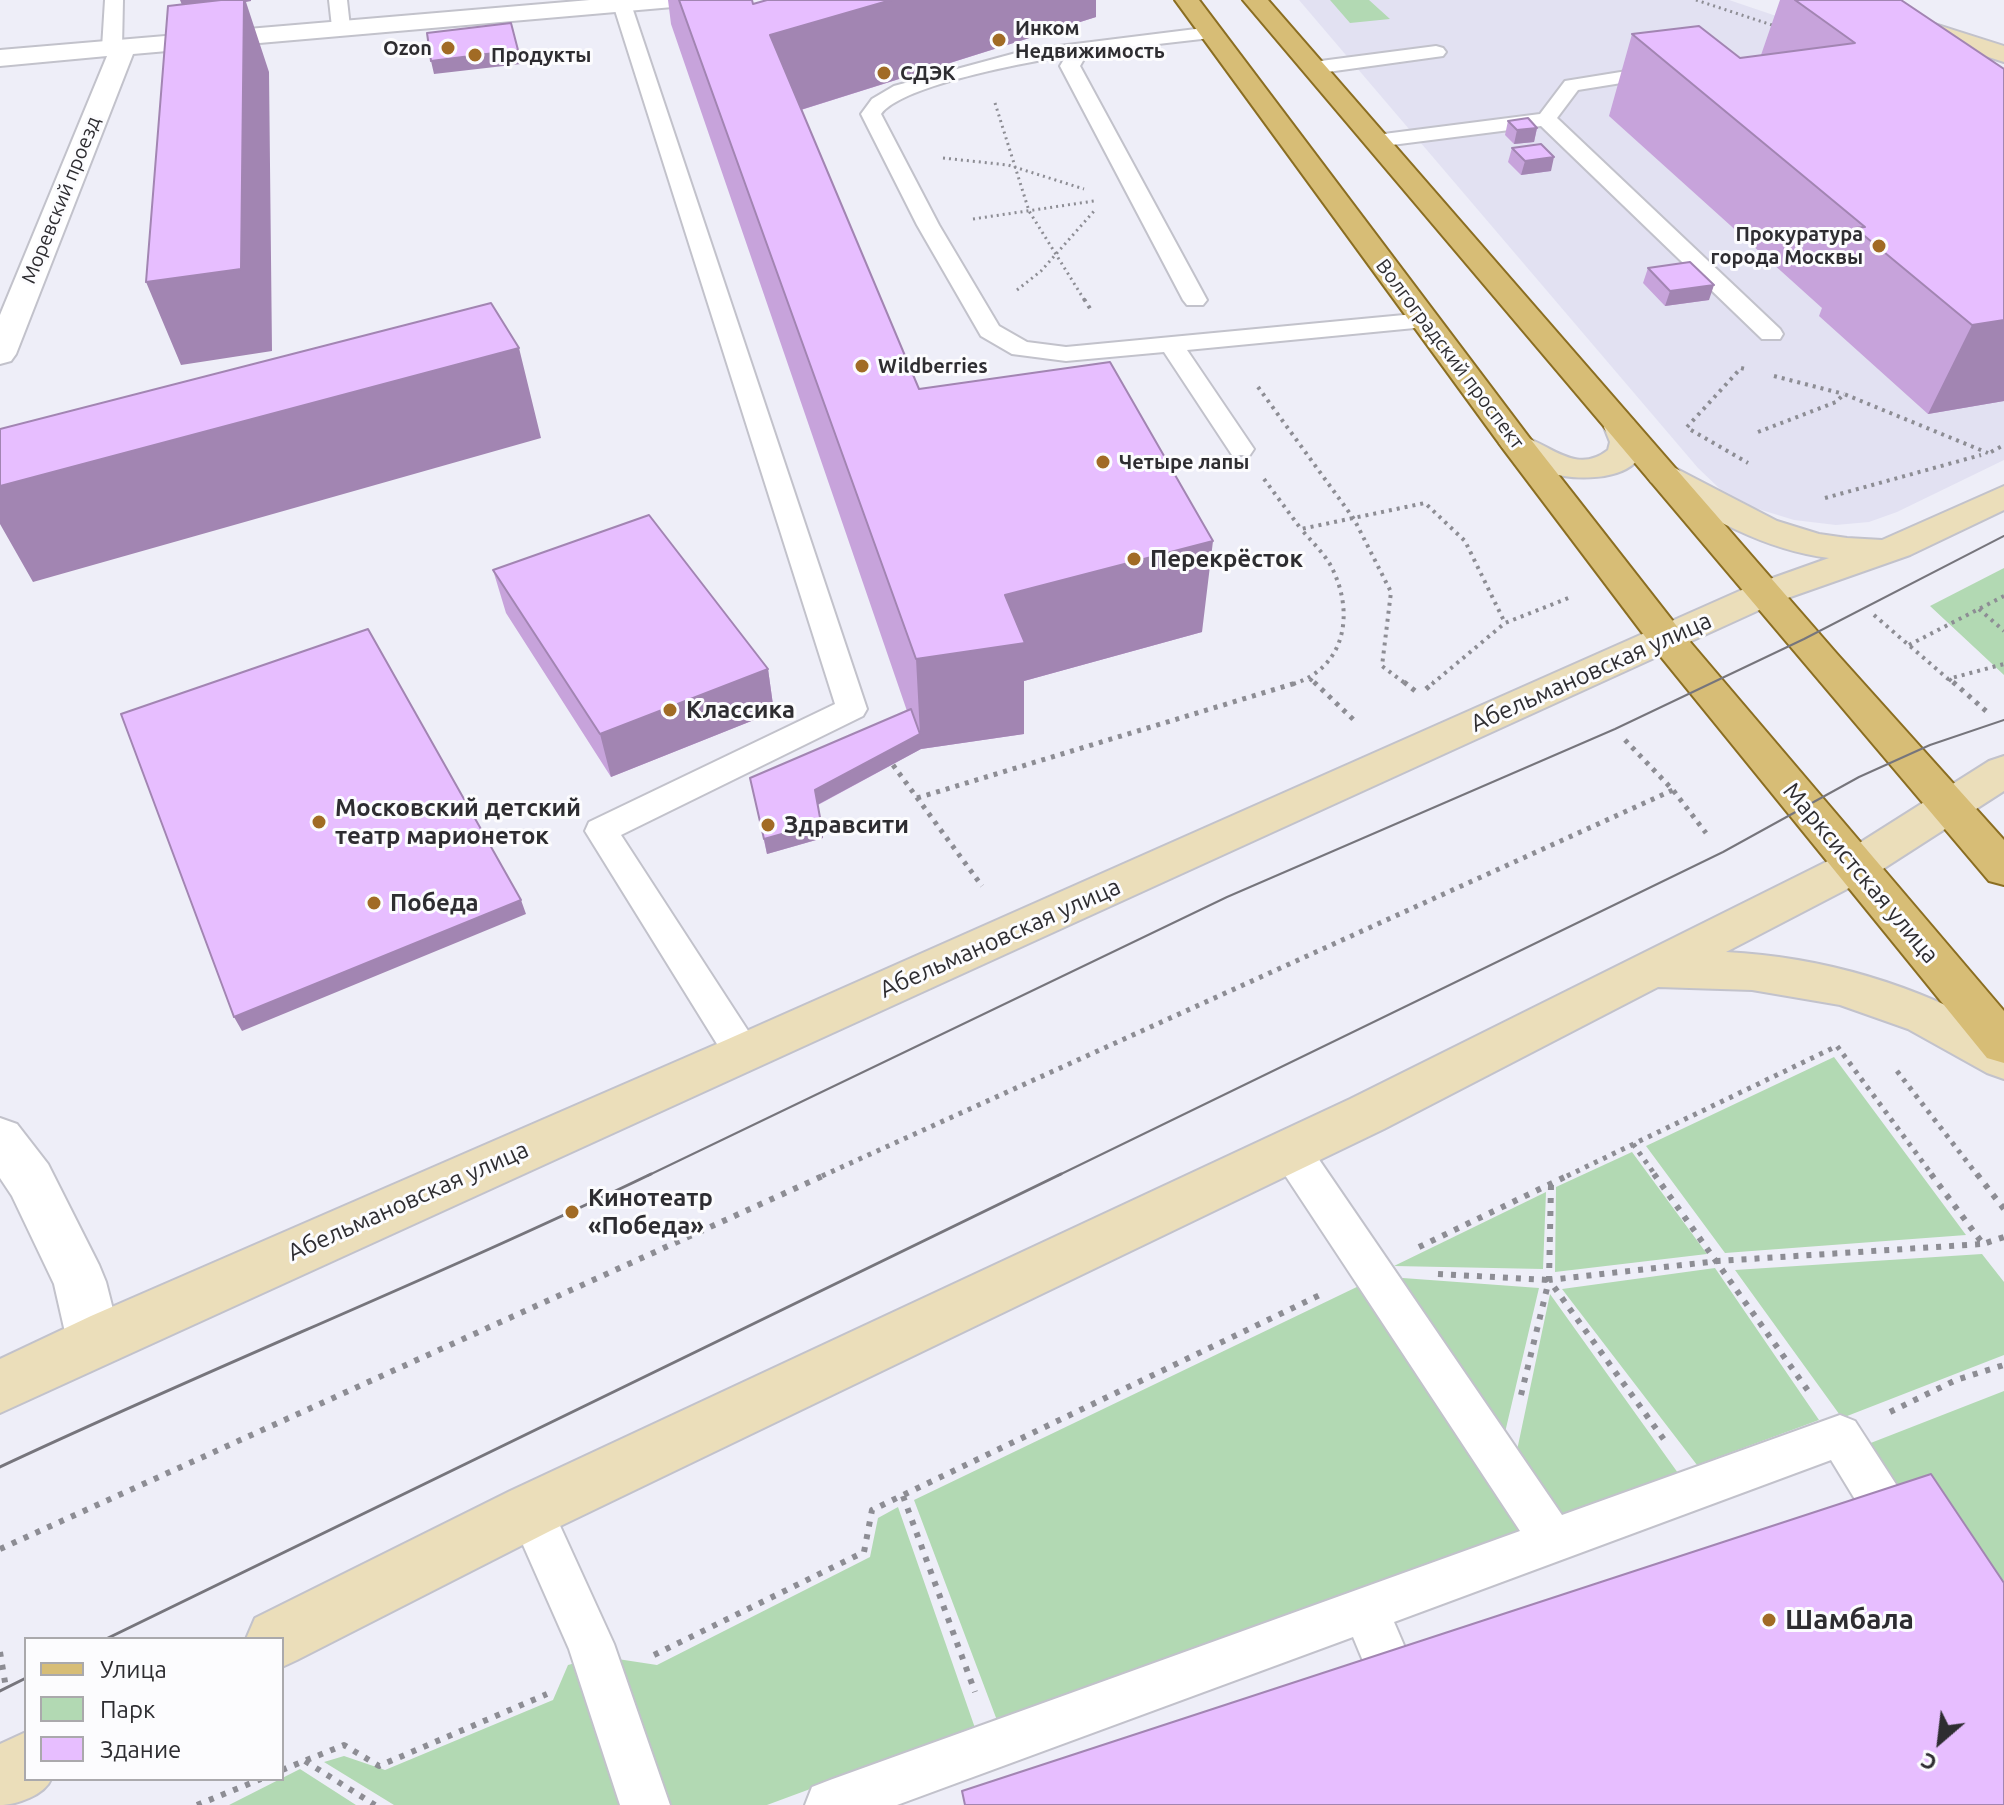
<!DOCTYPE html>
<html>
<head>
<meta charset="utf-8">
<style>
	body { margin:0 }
	#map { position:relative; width:2004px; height:1805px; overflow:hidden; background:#eeeef8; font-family:Ubuntu,sans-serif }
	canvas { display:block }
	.legend { position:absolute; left:24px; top:1637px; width:260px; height:144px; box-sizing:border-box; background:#fcfcfe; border:2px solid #aaa9ac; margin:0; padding:10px 14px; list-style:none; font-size:24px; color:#2e2d31 }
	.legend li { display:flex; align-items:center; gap:16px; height:40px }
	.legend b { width:40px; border:2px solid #aaa9ac }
	.north { position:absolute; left:1900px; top:1701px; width:80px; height:80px; -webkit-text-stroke:6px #fcfcfe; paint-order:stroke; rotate:208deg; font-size:22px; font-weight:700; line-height:32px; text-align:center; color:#2e2d31 }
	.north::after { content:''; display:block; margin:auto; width:28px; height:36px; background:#2e2d31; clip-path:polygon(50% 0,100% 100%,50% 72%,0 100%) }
</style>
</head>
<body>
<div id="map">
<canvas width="2004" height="1805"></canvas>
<ul class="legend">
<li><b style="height:10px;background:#d7bd76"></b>Улица</li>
<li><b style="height:22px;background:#b2d9b3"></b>Парк</li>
<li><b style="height:22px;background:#e7beff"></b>Здание</li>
</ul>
<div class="north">С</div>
</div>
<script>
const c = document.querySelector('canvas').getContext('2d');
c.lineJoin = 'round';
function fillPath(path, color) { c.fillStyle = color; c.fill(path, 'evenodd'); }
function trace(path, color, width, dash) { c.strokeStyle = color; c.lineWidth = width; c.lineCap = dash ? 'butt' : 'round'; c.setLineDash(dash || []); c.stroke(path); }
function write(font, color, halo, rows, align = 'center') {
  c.font = font + ' Ubuntu,sans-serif'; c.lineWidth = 6; c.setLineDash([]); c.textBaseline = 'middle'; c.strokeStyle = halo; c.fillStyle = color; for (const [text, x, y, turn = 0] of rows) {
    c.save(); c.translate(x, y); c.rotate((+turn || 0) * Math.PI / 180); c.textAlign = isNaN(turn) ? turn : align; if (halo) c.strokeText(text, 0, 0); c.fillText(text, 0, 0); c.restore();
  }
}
fillPath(new Path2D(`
	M1299,0h430l275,93v367l-107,52 -28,10 -33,3 -42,-5 -39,-12 -35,-19 -22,-21z`), '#e2e1f2');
fillPath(new Path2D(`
	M1330,0h39l21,19 -40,4z
	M2004,568v107l-74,-69z
	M1834,1057l132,178 -241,18 -79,-107z
	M1632,1152l75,102 -152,18 1,-85z
	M1546,1192l-3,77 -149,-3z
	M1982,1254l22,28v73l-162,63 -107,-148z
	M1715,1268l104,152 -122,45 -135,-176z
	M1389,1277l150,11 -36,153z
	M1363,1284l166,248 -531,191 -84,-223z
	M1550,1294l128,179 -118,50 -44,-68z
	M2004,1391v275l-141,-220z
	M898,1507l77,221 -208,77h-103l-53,-147 46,7 213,-108 8,-39z
	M579,1662l46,143h-231l-70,-43 20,-6 41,14 168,-70 15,-35z
	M300,1769l56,36h-127z`), '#b2d9b3');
const lane = new Path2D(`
	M105,0h18l-1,48 -10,6 -10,-6z
	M329,0h18l3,27 -2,4 -7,2 -9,-6z
	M615,0h14l2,4 236,705 -4,7 -242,119 135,208 5,11 -5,11 -13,4 -13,-4 -145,-234 4,-9 246,-118 -222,-700z
	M1212,27l9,6 -2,4 -122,14 -13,8 -4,7 127,234 -4,5h-16l-4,-5 -123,-234 6,-10c-38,6 -164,29 -185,58l58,111 60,101 28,16 39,5 359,-34 8,2 4,5 -4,5 -8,2 -238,23 67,99 -4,6h-18l-68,-103 -98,9 -54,-7 -31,-18 -64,-111 -56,-111 11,-15 22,-13 133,-36z
	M1436,46l7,2 3,4 -3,4 -130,18 -10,-6 10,-6z
	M1664,65l7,2 3,4 -3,4 -93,15 -21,28 223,211 3,5 -3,5h-18l-221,-213 -165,21 -10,-6 10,-6 164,-21 25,-33z
	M1291,1134l14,5 257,376 278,-100 15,6 61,94 6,16 -6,16 -16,6 -16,-6 -53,-87 -437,162 30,70 -7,17 -17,7 -17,-7 -30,-72 -456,168h-92l7,-18 18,-7 690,-249 -243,-368 -5,-12 5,-12z
	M530,1489l16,6 68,149 56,161h-50l-51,-156 -61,-138 6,-16z`);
const street = new Path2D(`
	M590,0h95l-4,5 -8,2 -540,47 -117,300 -5,7 -11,3v-49l107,-259 -107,10v-16z
	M0,1118l17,6 31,40 51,101 7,17 15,59 -8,18 -19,7 -19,-7 -8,-18 -13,-57 -42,-88 -12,-18z`);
const secondary = new Path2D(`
	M1823,0h36l145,46v16l-177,-57z
	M1621,417l12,3c48,69 -98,75 -134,23l5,-7c34,-9 65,45 104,14l2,-8 -6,-15 5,-7z
	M1663,465l12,3 102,53 42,13 28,4 35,2 122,-54v24l-94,45 -131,46 -1779,812v-54l91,-43 635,-276 1027,-455 76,-27c-65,-8 -123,-42 -178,-76l-5,-7 5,-7z
	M2004,756v35l-132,85 -146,76c98,5 193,34 278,83v44l-17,-6 -79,-44 -68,-24 -88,-15 -94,-3 -274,142 -834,402 -253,129 -15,7v-28h-36l9,-21 255,-127 840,-392 492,-245 147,-93z
	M26,1732v47h25c-6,16 -35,26 -51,26v-61z`);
const primary = new Path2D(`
	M1175,0h24l329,436 151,193 325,382v52l-17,-5 -334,-411 -149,-197z
	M1243,0h25l569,654 167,186v45l-15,-4z`);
trace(lane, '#c2c2cb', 4);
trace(street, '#c2c2cb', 4);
trace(secondary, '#c2c2cb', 4);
trace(primary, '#8b6e22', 4);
trace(new Path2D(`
	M1696,0l79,26
	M995,103l34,108 56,90
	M943,158l65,7 76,24
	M973,219l121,-18
	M1017,290l24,-19 55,-62`), '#8d8d94', 3, [2, 4]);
trace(new Path2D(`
	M1084,299l7,11
	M1774,376l70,18
	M1258,387l96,132 37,73 -9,74 24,18
	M1687,427l54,-59 4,1
	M1691,430l57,33
	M1758,432l78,-30 8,-8 144,59
	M1991,452l13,-7
	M1264,479l37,50 124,-26 40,38 40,82
	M1825,498l156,-43
	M1979,609l25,22
	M1874,615l74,64 56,-15
	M1909,645l95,-49
	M1310,679l6,5
	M1949,679l6,5
	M1293,684c52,-16 62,-70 39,-116 -7,-14 -21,-27 -31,-39
	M1432,684l73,-61 66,-26`), '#8d8d94', 4, [3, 5]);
trace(new Path2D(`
	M1314,682l42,40
	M1404,682l15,12
	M1953,682l33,29
	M1426,689l8,-7
	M1625,740l48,50 33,43
	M893,765l89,121
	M917,798l382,-116
	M1897,1071l81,105
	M1633,1144l23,32
	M822,1176l851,-386
	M1567,1176l270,-130 96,130`), '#8d8d94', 5, [4, 6]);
trace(new Path2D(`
	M1654,1174l155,218
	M1931,1174l52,70 21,-7
	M1977,1174l27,35
	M1551,1185l-2,95 116,161
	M1419,1247l152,-73
	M1438,1274l111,6
	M1521,1395l28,-115 169,-19 264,-17
	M1890,1412l66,-32 48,-15
	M903,1496l72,196
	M0,1549l827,-375
	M0,1652l6,36
	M654,1655l210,-103 8,-42 452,-217
	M305,1761l70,44
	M282,1770l62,-25 35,21 168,-72
	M197,1805l64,-26`), '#8d8d94', 6, [5, 8]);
fillPath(lane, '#fff');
fillPath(street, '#fff');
fillPath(secondary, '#ebdeba');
fillPath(primary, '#d7bd76');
trace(new Path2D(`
	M647,1176l580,-279 388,-168 189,-90 200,-103
	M1057,1176l666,-324 136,-75 71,-32 74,-25`), '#76757c', 2);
trace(new Path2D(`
	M0,1467c215,-101 437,-190 651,-293
	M106,1639l955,-465
	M0,1691l26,-13`), '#76757c', 3);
fillPath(new Path2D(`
	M668,0h84l1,4 343,13 -295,93 118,279 283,243 -178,49v53l-103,15 -103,56 5,33 -56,16 -17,-76 157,-67 -236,-687z
	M1780,0h121l103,69v332l-76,13 -109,-98 3,-8 -213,-192 23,-82 108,24 21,-3z
	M1508,121l29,7 -3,14 -20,2 -9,-9z
	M1512,148l39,23 -30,4 -13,-13z
	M1648,268l61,32 -44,6 -22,-23z
	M493,570l275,99 6,43 -163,65 -105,-164z`), '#c7a3db');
fillPath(new Path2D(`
	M180,0h71v1l-5,1 23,70 3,279 -91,14 -35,-83 38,-272z
	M891,0h205v17l-318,100 -8,-82z
	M518,50l3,14 -87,10 -3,-13z
	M1537,128l-3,14 -20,2 3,-14z
	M1554,157l-3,14 -30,4 4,-14z
	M1714,285l-5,15 -44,6 5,-15z
	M2004,320v81l-76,13 44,-89z
	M519,348l22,90 -508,144 -33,-58v-38z
	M1213,541l-11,91 -178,49v53l-103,15 -104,56 -2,-15 105,-56 -4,-75 89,-64z
	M768,669l6,43 -163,65 -11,-43z
	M821,823l2,15 -56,16 -3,-15z
	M521,900l5,14 -284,117 -8,-14z`), '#a285b2');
const building = new Path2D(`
	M221,0h23l-3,269 -95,13 22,-276z
	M679,0h73l1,4 14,-4h124l-121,35 149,354 191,-27 103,179 -208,54 20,48 -109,16z
	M1795,0h106l103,69v251l-32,5 -117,-97 10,-1 -233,-193 67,-8 41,32 115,-15z
	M511,23l7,27 -87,11 -4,-28z
	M1528,118l9,10 -20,2 -9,-9z
	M1541,144l13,13 -29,4 -13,-13z
	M1690,262l24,23 -44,6 -22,-23z
	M491,303l28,45 -519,138v-57z
	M649,515l119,154 -168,65 -107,-164z
	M368,629l153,271 -287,117 -113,-303z
	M911,709l9,25 -105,56 6,33 -57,16 -14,-61z
	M1931,1474l73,109v222h-1039l-3,-14z`);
fillPath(building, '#e7beff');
trace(building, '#a285b2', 2);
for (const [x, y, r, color] of [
	[999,40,8,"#a16b25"],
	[448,48,8,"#a16b25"],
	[475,55,8,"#a16b25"],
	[884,73,8,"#a16b25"],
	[1879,246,8,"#a16b25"],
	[862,366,8,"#a16b25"],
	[1103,462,8,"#a16b25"],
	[1134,559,8,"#a16b25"],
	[670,710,8,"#a16b25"],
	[319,822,8,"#a16b25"],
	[768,825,8,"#a16b25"],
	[374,903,8,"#a16b25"],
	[572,1212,8,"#a16b25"],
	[1769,1620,8,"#a16b25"]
]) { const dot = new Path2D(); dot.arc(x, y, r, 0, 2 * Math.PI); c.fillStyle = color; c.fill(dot); trace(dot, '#fcfcfe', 3); }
write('bold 20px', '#2e2d31', '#fcfcfe', [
	["Инком",1015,28],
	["Недвижимость",1015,51],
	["Ozon",432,48,"right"],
	["Продукты",491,55],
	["СДЭК",900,73],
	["Прокуратура",1863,234,"right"],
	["города Москвы",1863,257,"right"],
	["Wildberries",878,366],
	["Четыре лапы",1119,462]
], 'left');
write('20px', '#2e2d31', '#fcfcfe', [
	["Моревский проезд",61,200,-68],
	["Волгоградский проспект",1450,354,53]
]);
write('bold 24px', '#2e2d31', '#fcfcfe', [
	["Перекрёсток",1150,559],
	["Классика",686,710],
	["Московский детский",335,808],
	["театр марионеток",335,836],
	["Здравсити",784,825],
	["Победа",390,903],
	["Кинотеатр",588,1198],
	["«Победа»",588,1226]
], 'left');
write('24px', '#2e2d31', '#fcfcfe', [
	["Абельмановская улица",1591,672,-24],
	["Марксистская улица",1861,873,50],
	["Абельмановская улица",1000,938,-24],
	["Абельмановская улица",408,1201,-24]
]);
write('bold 28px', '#2e2d31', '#fcfcfe', [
	["Шамбала",1785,1620]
], 'left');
</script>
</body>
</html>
